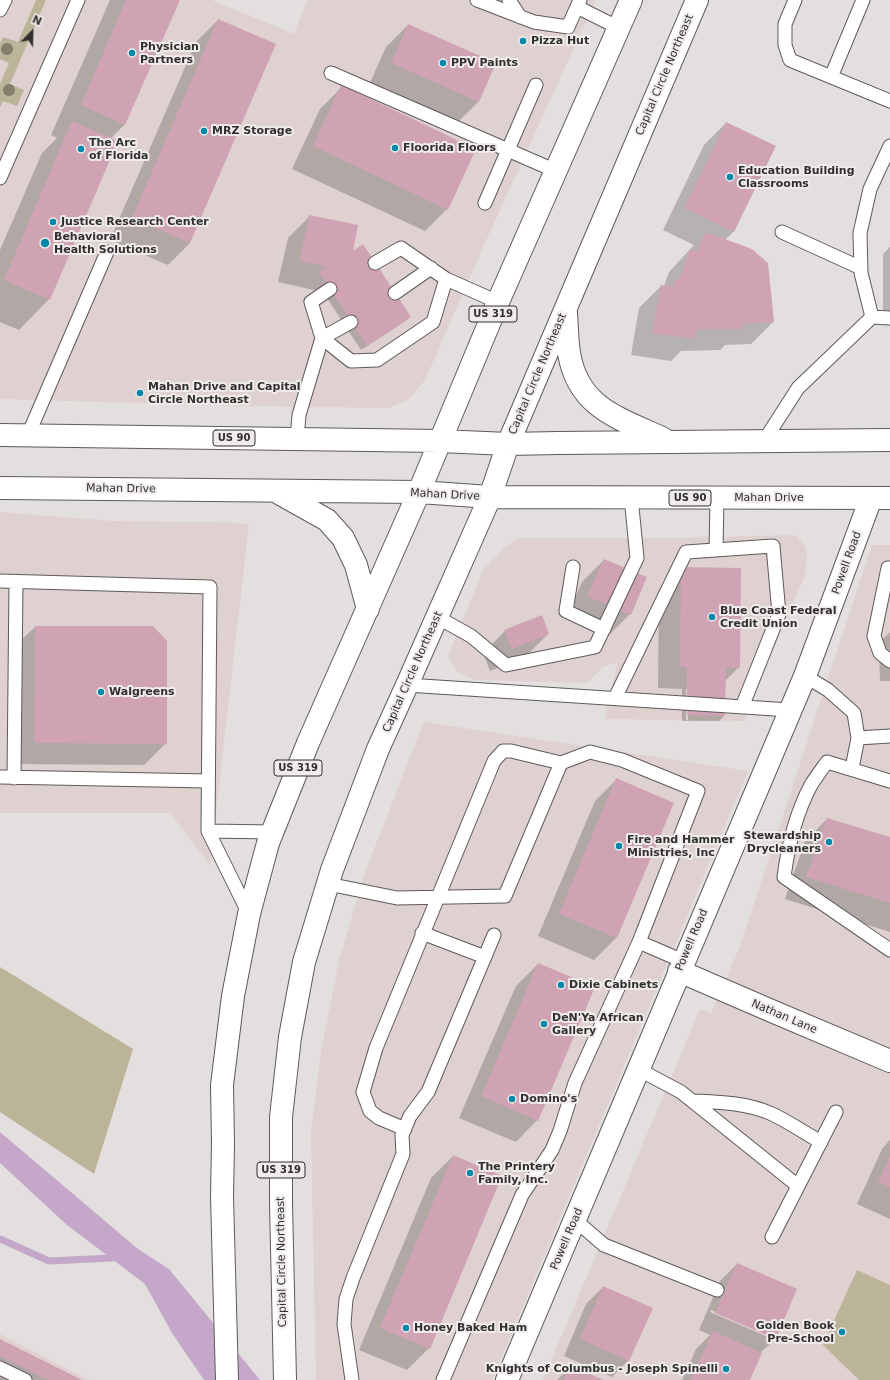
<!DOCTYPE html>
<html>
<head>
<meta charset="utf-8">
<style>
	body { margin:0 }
	#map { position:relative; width:890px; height:1380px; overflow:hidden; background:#e3dfde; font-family:"DejaVu Sans",sans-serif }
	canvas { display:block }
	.north { position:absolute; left:12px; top:12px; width:40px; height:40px; -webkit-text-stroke:3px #f0eceb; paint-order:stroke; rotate:23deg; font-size:11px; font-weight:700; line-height:16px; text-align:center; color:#31302f }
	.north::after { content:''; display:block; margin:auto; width:14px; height:18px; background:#31302f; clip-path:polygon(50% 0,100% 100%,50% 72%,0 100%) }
</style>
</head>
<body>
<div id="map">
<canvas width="890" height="1380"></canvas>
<div class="north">N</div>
</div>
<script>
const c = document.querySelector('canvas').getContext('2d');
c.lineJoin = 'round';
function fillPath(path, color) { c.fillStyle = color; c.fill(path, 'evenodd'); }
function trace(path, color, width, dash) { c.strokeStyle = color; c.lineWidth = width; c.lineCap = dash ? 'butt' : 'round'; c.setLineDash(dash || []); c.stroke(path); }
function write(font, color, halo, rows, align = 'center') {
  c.font = font + ' "DejaVu Sans",sans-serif'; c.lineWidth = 4; c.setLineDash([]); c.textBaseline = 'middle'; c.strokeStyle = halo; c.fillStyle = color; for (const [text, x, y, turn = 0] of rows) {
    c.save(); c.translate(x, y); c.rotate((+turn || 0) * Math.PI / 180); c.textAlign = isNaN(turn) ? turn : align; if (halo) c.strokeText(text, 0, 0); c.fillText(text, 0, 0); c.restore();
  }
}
fillPath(new Path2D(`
	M0,0h212l82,34 13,-34h289l-108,236 -63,144 -17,20 -20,8 -149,-2 -239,-7z
	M0,512l113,9 102,1 34,2 -39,341 -40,-52h-170z
	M795,535l9,9 3,10 -2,21 -61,146 -140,-2 14,-58 -2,2 -12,3 -17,17 -112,-3 -18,-8 -9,-16 35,-86 23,-24 14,-8h149z
	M872,545h18v835h-347l157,-371 11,5 28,-65z
	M424,722l324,49 -256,609h-176l-5,-246 9,-77 19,-96 26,-89z
	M0,1334l89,46h-89z`), '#ded1cf');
fillPath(new Path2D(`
	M36,0h10l-36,84 14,6 -7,16 -14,-5 -3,6v-23l9,-21 -9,-4v-16l3,-6 15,5z
	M0,967l133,82 -39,125 -94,-62z
	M857,1270l33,15v95h-31l-36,-35z`), '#bcb498');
fillPath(new Path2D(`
	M0,1132l138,117 31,20 91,111h-56l-32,-47 -27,-49 -78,-59 -67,-62z`), '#c4a7c9');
fillPath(new Path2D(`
	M110,0h69l-54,124 -15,15 -61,160 -30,31 -19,-8v-72l42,-97 15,-15 -6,-3z
	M480,0h23l-7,7z
	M218,20l-28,223 -22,22 -58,-25 86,-198z
	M408,25l87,38 -17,39 -22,22 -87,-39 17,-38z
	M342,87l105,122 -22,22 -133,-62 28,-60z
	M726,123l8,108 -9,9 48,82 -22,22 -26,1 -5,5 -39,1 -10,10 -40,-6 8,-47 22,-22h3l5,-14 25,-27 -31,-15 41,-85z
	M310,216l41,37 59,64 -6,5 -43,28 -38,-58 -45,-10 10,-44z
	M890,247v71h-7v-64z
	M604,560l26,54 -22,22 -42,-18 16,-36z
	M681,568l58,99 -14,14 -1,35 -5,5h-37v-32l-24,-1 1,-98zM686,689h2v31h-2z
	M35,627l131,116 -22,22 -131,-1v-116z
	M505,631l43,3 -22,22 -36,15 -7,-18z
	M890,632v49h-10l-1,-38z
	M617,779l56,25 -57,134 -22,22 -56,-24 57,-135z
	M827,819l63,20v93l-105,-33 20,-58z
	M538,964l-1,156 -21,22 -57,-24 57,-132z
	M890,1140v79l-33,-15 25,-55z
	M453,1156l-24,192 -22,22 -48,-20 72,-172z
	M737,1264l58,26 -20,49 -15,14 -11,27h-67l14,-31 14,-14 -11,-5 21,-49zM711,1310l57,25v2l-58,-25z
	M603,1287l26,73 -17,17 -48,-21 22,-52z
	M0,1340l80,40h-80z
	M570,1367l32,13h-45z`), '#0003');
trace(new Path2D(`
	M0,1239l49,22 63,-3`), '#c4a7c9', 7);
fillPath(new Path2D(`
	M126,0h54l-55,125 -44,-20z
	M218,19l58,25 -86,199 -58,-25z
	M408,24l88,39 -17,39 -88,-39z
	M341,85l135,64 -28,61 -135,-64z
	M72,121l46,20 -68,159 -46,-20z
	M726,122l50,24 -42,86 -50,-24z
	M309,215l49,10 -5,26 10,-7 48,73 -44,29 -48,-74 9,-5 -28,-6z
	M706,232l46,17 16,14 6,59 -31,2v5h-45l-4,10 -42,-6 9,-48 12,2 1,-7h5l11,-31 6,3z
	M604,559l43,18 -16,38 -44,-19z
	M681,567l60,1 -1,100 -14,-1 -1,49 -38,-1v-48h-7z
	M542,615l7,19 -37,15 -8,-19z
	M35,626h118l14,15v103l-133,-1z
	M616,778l58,25 -57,135 -58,-24z
	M827,818l63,19v66l-84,-26z
	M538,963l57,24 -57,134 -57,-25z
	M453,1155l49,21 -72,173 -50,-21z
	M890,1156v31l-12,-5z
	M737,1263l60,26 -21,50 -61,-26z
	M603,1286l50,22 -24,53 -49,-22z
	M713,1331l49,22 -12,27h-59z
	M0,1339l82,41h-34l-48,-24z
	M570,1366l34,14h-41z`), '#d0a3b4');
const lane = new Path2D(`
	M477,0l57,22 34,5 12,-27
	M509,0l11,17
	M795,0l-10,24v21l5,15 100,41
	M577,7l42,21
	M0,10l5,-10
	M331,73l225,98
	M831,77l32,-77
	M0,178l78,-178
	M485,203l51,-118
	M782,232l79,36
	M375,263l26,-15 45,31 52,23
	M330,289l-19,13 11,36 29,-16
	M395,293l36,-25
	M872,317l-11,-44 -1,-40 10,-44 20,-43
	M28,435l79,-183
	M297,439l2,-24 23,-77 29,23 26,-1 56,-38 13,-43
	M764,441l34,-53 74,-71 18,1
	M716,550l1,-52
	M573,567l-7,44 38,18
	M890,568h-2l-14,68 6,17 10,8
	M0,581l210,6 -2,244 41,83
	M437,617l34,19 35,29 89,-18 42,-89 -6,-61
	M805,676l23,14 26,23 4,25 -6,30
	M407,685l383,25
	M615,698l71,-146 87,-6 6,68 -37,93
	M858,738l32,-2
	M0,777l208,4
	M14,778l2,-196
	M890,781l-63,-19c-5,7 -11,15 -16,23 -15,28 -23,61 -27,92l106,73
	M208,831l65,1
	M328,884l69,14 108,-2 56,-133
	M422,933l63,24
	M639,942l44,19
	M638,1069l43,23 117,94
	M693,1101c26,1 55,2 79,13 17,8 33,19 49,28
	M405,1129l-26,-11 -9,-7 -7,-19 13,-44 118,-287 9,-10h8l50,12 29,-11 32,8 76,31 -59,151 -64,141 -15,48 -8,19 -30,45 -79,185
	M575,1220l29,25 113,45
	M772,1237l64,-125
	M0,1368l25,12
	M352,1380l-8,-56 2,-25 7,-21 50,-124 -1,-19 8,-19 18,-24 66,-157`);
const street = new Path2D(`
	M679,971l95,41 116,49
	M507,1380l298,-704 66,-178`);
const primary = new Path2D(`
	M566,313c1,13 1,27 3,40 9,55 50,65 95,86
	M0,435l440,6 68,3 50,-1 332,-3
	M0,488l419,4 71,5 400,1
	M277,492l50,28 16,18 13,27 12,44
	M227,1380l-5,-183 1,-54 -1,-58 11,-89 16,-82 19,-71 40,-100 111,-251 79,-190 133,-302
	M285,1380l-4,-177v-86l9,-80 14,-75 28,-92 46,-121 29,-64 83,-188 18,-53 189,-444`);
trace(lane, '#5e5a5a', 15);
trace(street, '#5e5a5a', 24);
trace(primary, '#5e5a5a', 24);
trace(lane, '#fff', 13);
trace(street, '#fff', 22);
trace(primary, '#fff', 22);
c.fillStyle = '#847d69';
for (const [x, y] of [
	[7,49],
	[9,90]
]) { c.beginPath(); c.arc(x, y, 6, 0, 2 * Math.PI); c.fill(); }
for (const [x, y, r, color] of [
	[523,41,4,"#0088a9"],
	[132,53,4,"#0088a9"],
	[443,63,4,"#0088a9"],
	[204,131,4,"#0088a9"],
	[395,148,4,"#0088a9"],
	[81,149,4,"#0088a9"],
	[730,177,4,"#0088a9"],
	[53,222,4,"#0088a9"],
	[45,243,5,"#0088a9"],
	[140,393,4,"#0088a9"],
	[712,617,4,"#0088a9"],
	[101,692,4,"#0088a9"],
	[829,842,4,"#0088a9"],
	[619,846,4,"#0088a9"],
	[561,985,4,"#0088a9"],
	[544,1024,4,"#0088a9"],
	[512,1099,4,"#0088a9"],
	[470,1173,4,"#0088a9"],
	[406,1328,4,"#0088a9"],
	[842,1332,4,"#0088a9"],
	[726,1369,4,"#0088a9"]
]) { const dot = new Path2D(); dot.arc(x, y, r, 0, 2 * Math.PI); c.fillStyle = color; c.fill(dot); trace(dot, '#f0eceb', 1.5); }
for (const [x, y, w] of [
	[493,314,48],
	[234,438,42],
	[690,498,42],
	[298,768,48],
	[281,1170,48]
]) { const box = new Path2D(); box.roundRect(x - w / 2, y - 8, w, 16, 3); c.fillStyle = '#f0eceb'; c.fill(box); trace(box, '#31302f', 1); }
write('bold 10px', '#31302f', null, [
	["US 319",493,314],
	["US 90",234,438],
	["US 90",690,498],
	["US 319",298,768],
	["US 319",281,1170]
]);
write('bold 11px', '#31302f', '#f0eceb', [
	["Pizza Hut",531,41],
	["Physician",140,47],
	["Partners",140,60],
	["PPV Paints",451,63],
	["MRZ Storage",212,131],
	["The Arc",89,143],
	["of Florida",89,156],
	["Floorida Floors",403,148],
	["Education Building",738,171],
	["Classrooms",738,184],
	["Justice Research Center",61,222],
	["Behavioral",54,237],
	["Health Solutions",54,250],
	["Mahan Drive and Capital",148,387],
	["Circle Northeast",148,400],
	["Blue Coast Federal",720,611],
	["Credit Union",720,624],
	["Walgreens",109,692],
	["Stewardship",821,836,"right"],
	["Drycleaners",821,849,"right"],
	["Fire and Hammer",627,840],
	["Ministries, Inc",627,853],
	["Dixie Cabinets",569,985],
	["DeN'Ya African",552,1018],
	["Gallery",552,1031],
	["Domino's",520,1099],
	["The Printery",478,1167],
	["Family, Inc.",478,1180],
	["Golden Book",834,1326,"right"],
	["Pre-School",834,1339,"right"],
	["Honey Baked Ham",414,1328],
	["Knights of Columbus - Joseph Spinelli",718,1369,"right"]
], 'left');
write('11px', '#31302f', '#f0eceb', [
	["Capital Circle Northeast",665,75,-67],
	["Capital Circle Northeast",538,374,-67],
	["Mahan Drive",121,489,1],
	["Mahan Drive",445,495,3],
	["Mahan Drive",769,498],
	["Powell Road",847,563,-70],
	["Capital Circle Northeast",413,672,-66],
	["Powell Road",692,940,-67],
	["Nathan Lane",784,1017,23],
	["Powell Road",567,1239,-67],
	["Capital Circle Northeast",282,1262,-91]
]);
</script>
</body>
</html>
